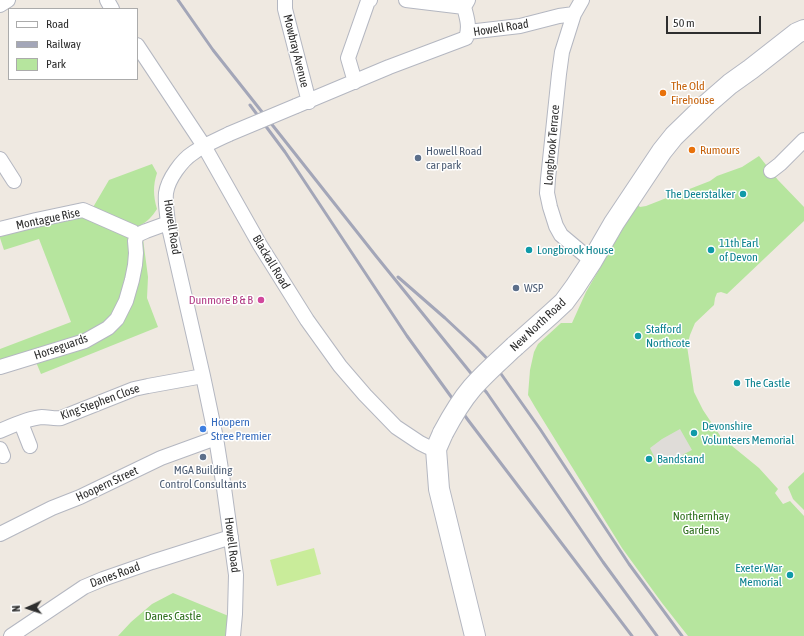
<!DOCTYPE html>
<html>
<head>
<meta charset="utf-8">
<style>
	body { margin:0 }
	#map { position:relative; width:804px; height:636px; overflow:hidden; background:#efe9e1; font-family:"Asap Condensed",sans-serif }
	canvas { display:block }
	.legend { position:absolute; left:8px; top:8px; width:130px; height:72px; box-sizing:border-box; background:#fff; border:1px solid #ababab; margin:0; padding:5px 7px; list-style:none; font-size:12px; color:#2e2e2e }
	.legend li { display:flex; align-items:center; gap:8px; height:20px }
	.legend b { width:20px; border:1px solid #ababab }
	.north { position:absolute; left:8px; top:588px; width:40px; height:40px; -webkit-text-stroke:3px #fff; paint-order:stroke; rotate:267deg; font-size:11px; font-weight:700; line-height:16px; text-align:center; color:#2e2e2e }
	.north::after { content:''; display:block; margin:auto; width:14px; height:18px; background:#2e2e2e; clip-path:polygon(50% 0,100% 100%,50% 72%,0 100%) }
	.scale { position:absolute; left:666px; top:16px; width:95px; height:18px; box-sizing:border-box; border:2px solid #2e2e2e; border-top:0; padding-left:5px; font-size:12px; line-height:14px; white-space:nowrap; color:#2e2e2e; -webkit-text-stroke:3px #fff; paint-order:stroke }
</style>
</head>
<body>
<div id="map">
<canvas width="804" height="636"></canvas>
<ul class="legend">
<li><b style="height:5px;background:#fff"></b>Road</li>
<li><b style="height:5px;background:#a3a6b8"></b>Railway</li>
<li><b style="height:11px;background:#b6e59e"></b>Park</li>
</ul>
<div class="north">N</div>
<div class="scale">50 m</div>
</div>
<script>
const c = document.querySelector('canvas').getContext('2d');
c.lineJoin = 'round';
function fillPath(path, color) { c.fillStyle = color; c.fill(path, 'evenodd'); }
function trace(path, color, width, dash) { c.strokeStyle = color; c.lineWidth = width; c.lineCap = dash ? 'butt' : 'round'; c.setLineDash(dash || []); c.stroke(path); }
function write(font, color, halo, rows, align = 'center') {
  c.font = font + ' "Asap Condensed",sans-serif'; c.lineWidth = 3; c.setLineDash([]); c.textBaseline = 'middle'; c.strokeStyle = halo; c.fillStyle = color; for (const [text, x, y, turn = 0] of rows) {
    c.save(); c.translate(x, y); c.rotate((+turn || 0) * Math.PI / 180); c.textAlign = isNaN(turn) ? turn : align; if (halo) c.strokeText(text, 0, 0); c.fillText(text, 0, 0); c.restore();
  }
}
fillPath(new Path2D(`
	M759,156l19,24 26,27v14l-77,73 -6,-2 -4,1 -2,5 -1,7 -19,18 -5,12 -3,11 7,46 9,18 18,27 38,31 19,21 -3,4 8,11 7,-3 14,15v120h-116l-26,-33 -40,-55 -87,-141 -7,-12 2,-25 4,-18 4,-8 23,-21h11l14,-31 51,-88 3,3 6,-1 64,-25 7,-5 25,-9z
	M152,164l5,9c-4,12 -4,23 0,36 -5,8 -10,13 -18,17l4,13 5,38 -1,21 11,29 -117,47 -8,-19 -33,5v-11l71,-27 -32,-83 -35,11 -4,-12v-5l92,-24 17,-29z
	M804,472v38l-11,-11 -5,-12z
	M173,593l58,24 -3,19h-110l13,-14 21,-18z`), '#b6e59e');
fillPath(new Path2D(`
	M314,548l7,26 -44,12 -7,-26z`), '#c9ec9a');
fillPath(new Path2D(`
	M680,429l12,21 -8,4 -6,5 -5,3h-5l-9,5 -9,-19 12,-9z`), '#dfdcd8');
const street = new Path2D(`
	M107,0l5,9
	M285,0v9l24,93
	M406,0l58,7
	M582,0l-8,14 -12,38 -3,22 -11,105 -1,14 3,14 6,19 5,9 31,26
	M0,5l8,-5
	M468,32l52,-6 39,-10 15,-2
	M137,45l67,101 56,99 47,75 33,46 25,29 31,32 24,16 8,4 8,2
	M355,82l-7,-24 20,-57 2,-1
	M296,106l93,-39 77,-29c4,-11 1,-20 -2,-31l4,-7
	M229,134c-12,6 -25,11 -36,19 -11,7 -25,26 -27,40 -1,10 1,20 2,30l35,153 13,62 8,50 12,87 -1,39 -2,22
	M0,159l14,22
	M771,171l9,-7 24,-24
	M0,229l36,-9 47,-10 50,22 4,3
	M0,367l85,-26 23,-13 9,-9 9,-18 6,-21 3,-15 1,-12 -1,-12 2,-6 9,-4 22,-8
	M21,423l9,23
	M0,431c11,-5 29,-13 42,-14 6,0 13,2 19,1l73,-29 14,-3 55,-10
	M0,449l3,7
	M0,534l52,-26 28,-11 81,-39 55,-20
	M11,636l73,-49 19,-8 49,-17 79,-25`);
const secondary = new Path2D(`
	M515,346l36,-32 13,-12 11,-15 17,-26 22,-38 48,-72 12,-15 33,-32 23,-20 21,-15 46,-36 7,-3
	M443,433l-7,16 3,40 36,147`);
trace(street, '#b4b7c1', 16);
trace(secondary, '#b4b7c1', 22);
trace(street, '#fff', 14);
trace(secondary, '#fff', 20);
trace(new Path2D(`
	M178,0l35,50 163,206 111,137 45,65 71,104 54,74
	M250,105l35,47 122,184 61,84 164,216
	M398,277l47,41 31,29 23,24 41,58 89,135 53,72`), '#a3a6b8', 3);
const streetBridge = new Path2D(`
	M229,134l67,-28`);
const secondaryBridge = new Path2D(`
	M443,433c8,-15 17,-31 29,-45 13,-15 28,-28 43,-42`);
trace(streetBridge, '#b4b7c1', 16, []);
trace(secondaryBridge, '#b4b7c1', 22, []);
trace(streetBridge, '#fff', 14);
trace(secondaryBridge, '#fff', 20);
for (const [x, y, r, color] of [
	[663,93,4,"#e8710a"],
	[692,150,4,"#e8710a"],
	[418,158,4,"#5c6f8a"],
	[743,194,4,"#0f9aa8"],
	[529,250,4,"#0f9aa8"],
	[711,250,4,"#0f9aa8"],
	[516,288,4,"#5c6f8a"],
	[261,300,4,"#d1479c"],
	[638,336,4,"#0f9aa8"],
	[737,383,4,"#0f9aa8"],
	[203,429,4,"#3f7fe0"],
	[694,433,4,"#0f9aa8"],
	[203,457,4,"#5c6f8a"],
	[649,459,4,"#0f9aa8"],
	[790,575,4,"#0f9aa8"]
]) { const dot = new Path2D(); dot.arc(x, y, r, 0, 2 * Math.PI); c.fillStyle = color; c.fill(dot); trace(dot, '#fff', 1.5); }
write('12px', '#2e2e2e', '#fff', [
	["Howell Road",501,28,-9],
	["Mowbray Avenue",296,51,76],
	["Longbrook Terrace",552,145,-85],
	["Montague Rise",48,219,-12],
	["Howell Road",172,227,81],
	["Blackall Road",271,262,59],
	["New North Road",538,325,-43],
	["Horseguards",61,347,-19],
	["King Stephen Close",100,402,-20],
	["Hoopern Street",107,484,-25],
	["Howell Road",232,545,83],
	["Danes Road",115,575,-20]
]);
write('12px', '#c56008', '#fff', [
	["The Old",671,86],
	["Firehouse",671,100],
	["Rumours",700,150]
], 'left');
write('12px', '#4e5e75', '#fff', [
	["Howell Road",426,151],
	["car park",426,165],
	["WSP",524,288],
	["MGA Building",203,470,"center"],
	["Control Consultants",203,484,"center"]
], 'left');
write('12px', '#0d838f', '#fff', [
	["The Deerstalker",735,194,"right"],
	["11th Earl",719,243],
	["of Devon",719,257],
	["Longbrook House",537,250],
	["Stafford",646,329],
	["Northcote",646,343],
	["The Castle",745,383],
	["Devonshire",702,426],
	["Volunteers Memorial",702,440],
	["Bandstand",657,459],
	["Exeter War",782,568,"right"],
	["Memorial",782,582,"right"]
], 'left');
write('12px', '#b23c85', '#fff', [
	["Dunmore B & B",253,300]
], 'right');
write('12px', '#366cbe', '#fff', [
	["Hoopern",211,422],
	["Stree Premier",211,436]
], 'left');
write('12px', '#2c6e1b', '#fff', [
	["Northernhay",701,516],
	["Gardens",701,530],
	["Danes Castle",173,616]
]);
</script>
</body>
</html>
